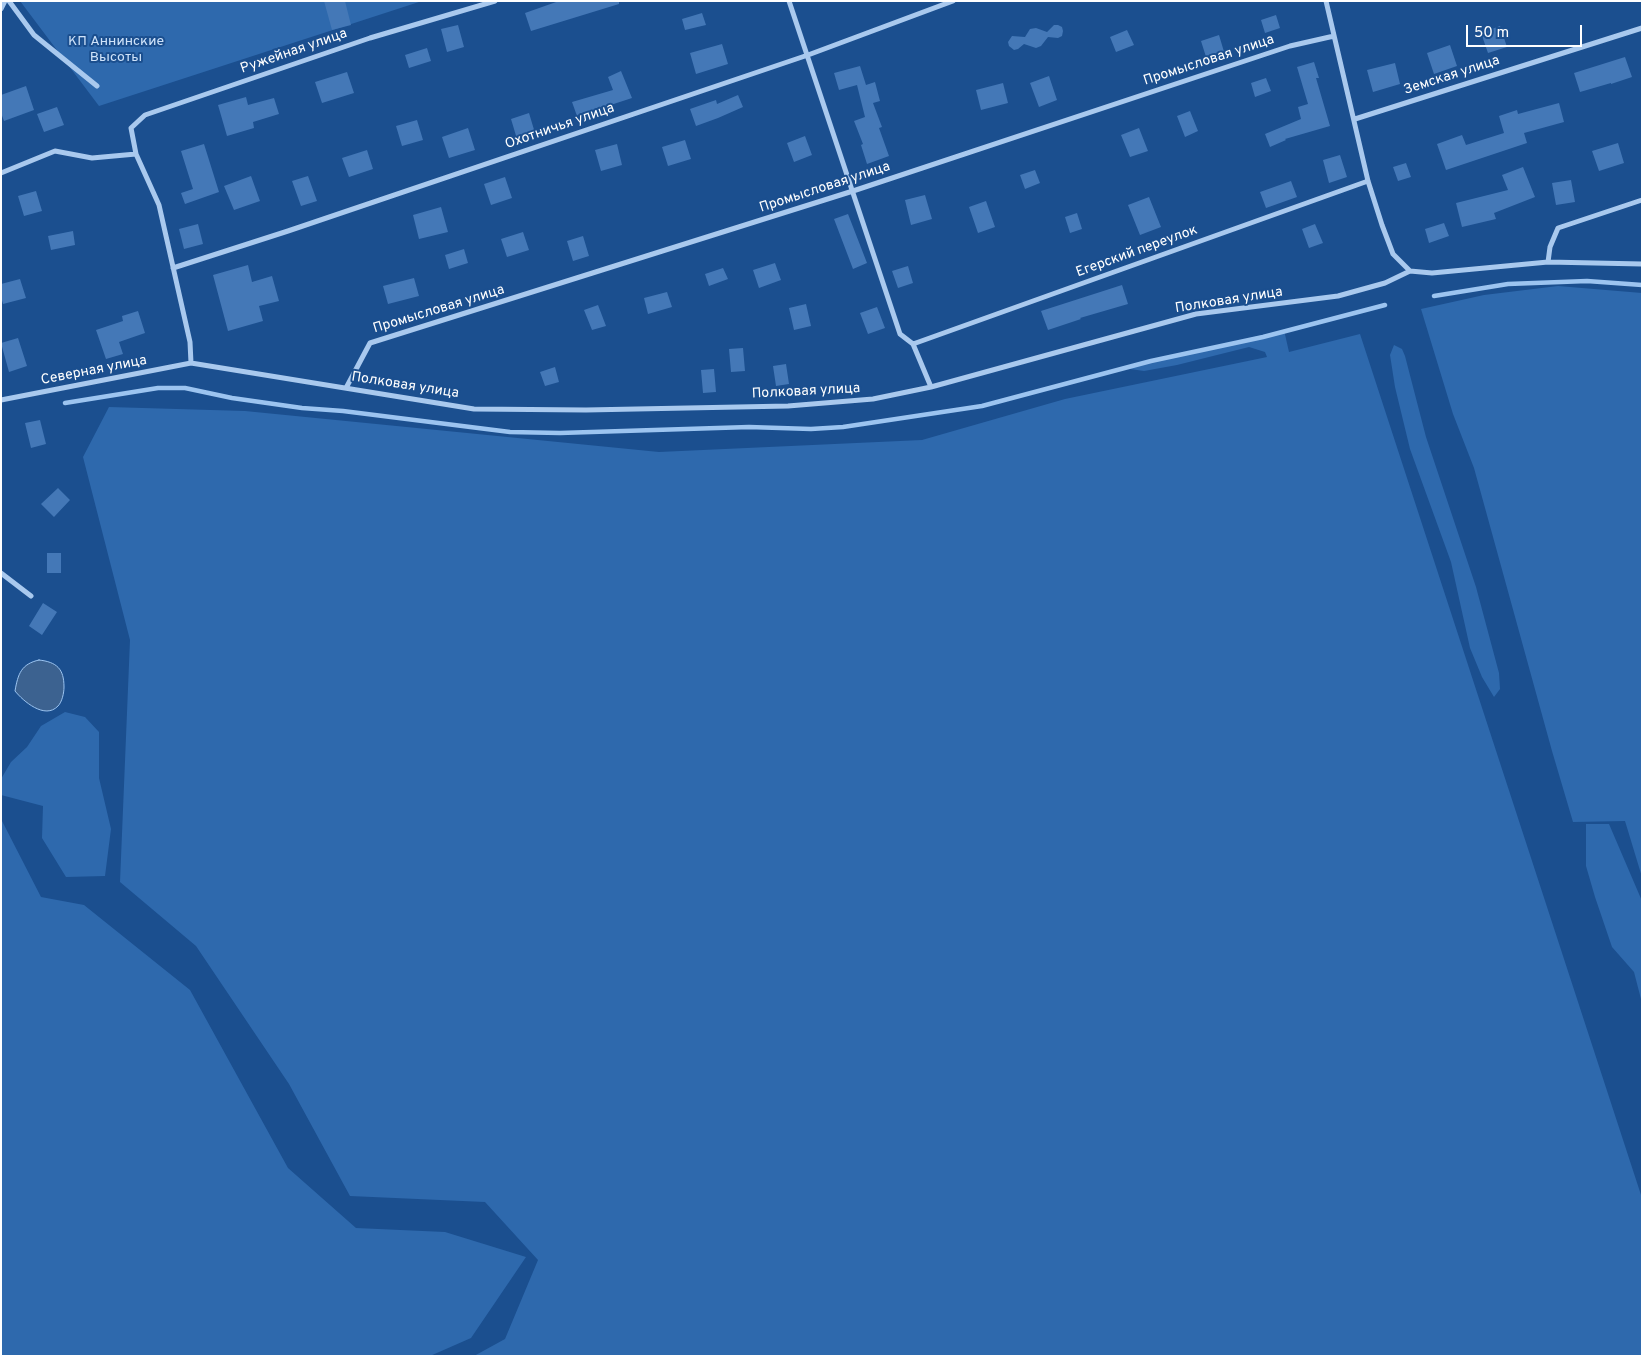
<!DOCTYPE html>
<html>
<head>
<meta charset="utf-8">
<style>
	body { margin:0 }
	#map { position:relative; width:1643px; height:1357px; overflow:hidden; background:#1b4f8f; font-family:Overpass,sans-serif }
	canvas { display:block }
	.frame { position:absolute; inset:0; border:2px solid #fff; pointer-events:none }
	.scale { position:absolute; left:1466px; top:25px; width:116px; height:22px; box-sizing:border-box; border:2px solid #fff; border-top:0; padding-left:6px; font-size:15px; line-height:18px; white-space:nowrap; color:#fff; -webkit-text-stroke:4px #1b4f8f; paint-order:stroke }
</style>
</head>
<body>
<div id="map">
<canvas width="1643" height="1357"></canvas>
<div class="frame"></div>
<div class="scale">50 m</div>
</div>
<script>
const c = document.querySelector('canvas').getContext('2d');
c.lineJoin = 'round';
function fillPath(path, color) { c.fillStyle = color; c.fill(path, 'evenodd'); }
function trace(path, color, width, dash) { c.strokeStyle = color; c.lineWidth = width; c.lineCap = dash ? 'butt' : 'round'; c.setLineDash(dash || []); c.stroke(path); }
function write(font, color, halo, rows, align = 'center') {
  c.font = font + ' Overpass,sans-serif'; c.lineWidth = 4; c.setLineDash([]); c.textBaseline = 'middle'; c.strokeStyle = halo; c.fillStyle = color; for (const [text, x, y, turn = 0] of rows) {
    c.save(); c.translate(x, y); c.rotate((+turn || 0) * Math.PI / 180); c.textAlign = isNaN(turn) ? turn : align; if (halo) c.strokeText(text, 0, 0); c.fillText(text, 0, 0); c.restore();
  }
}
fillPath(new Path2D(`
	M20,1h402l-323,105z
	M1558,286l84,7v584l-17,-56 -52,1 -21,-71 -78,-283 -21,-54 -32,-105 63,-14z
	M1284,330l5,22 71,-18 282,864v158h-1168l31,-17 33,-79 -53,-58 -135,-6 -61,-112 -93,-138 -76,-64 10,-242 -47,-183 26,-50 136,4 414,41 263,-12 143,-41 202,-42 -2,-5 -16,-5 -72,18 -33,6 -21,-3z
	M1394,345l8,4 3,7 21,81 50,150 23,86 1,16 -6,8 -12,-20 -12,-29 -19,-86 -41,-113 -15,-62 -5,-32z
	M65,712l20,5 14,15v46l12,51 -6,47 -39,1 -24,-39 1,-32 -42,-11v-16l10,-17 16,-15 14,-21z
	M1,819l40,78 43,8 106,85 98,178 68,60 89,4 81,25 -55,81 -41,18h-429z
	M1586,824h23l33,77v102l-8,-31 -22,-25 -17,-50 -9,-31z`), '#2e69ad');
const water = new Path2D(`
	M39,660c18,2 25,9 25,27 0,6 -2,15 -6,19 -13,14 -35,-5 -43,-15 3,-17 6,-27 24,-31z`);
fillPath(water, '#3c6290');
trace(water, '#9cc4f0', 1);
trace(new Path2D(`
	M1434,296l74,-12 79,-3 55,4
	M65,403l93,-15h27l47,10 70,10 41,3 167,21 50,1 189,-6 62,2 32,-2 139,-21 169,-45 112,-24 122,-32`), '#9cc4f0', 4.5);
fillPath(new Path2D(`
	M324,1h21l6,24 -19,5z
	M559,1h60v3l-88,27 -6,-18z
	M702,13l4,12 -21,5 -3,-11z
	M1276,15l4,13 -15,5 -4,-13z
	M458,25l6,22 -17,5 -6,-23z
	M1054,25h4l4,2 1,4 -1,5 -4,2 -10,-1 -7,9 -5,2 -12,-4 -6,5 -4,1 -5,-4 -1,-4 4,-6 13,1 5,-8 6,-1 11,4z
	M1500,26l7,21 -19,6 -7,-20z
	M1127,30l7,15 -18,7 -6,-15z
	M1219,35l6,20 -18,5 -6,-19z
	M722,44l6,20 -32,10 -6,-21z
	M1450,45l7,21 -23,8 -7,-21z
	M427,48l4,13 -22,7 -4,-13z
	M1625,57l7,20 -21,7v-1l-31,9 -6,-19z
	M1314,62l5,16h-3l14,48 -45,13 1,1 -16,7 -5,-13 36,-15 -3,-12 10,-3 -11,-37z
	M1395,63l5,21 -27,8 -6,-22z
	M860,66l6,19 9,-3 5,19 -7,2 9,24 -3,1 10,28 -22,8 -6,-19 2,-1 -9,-23 11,-4 -8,-32 -18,5 -5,-17z
	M621,71l11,27 -55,18 -5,-14 41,-12 -5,-13z
	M347,72l7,21 -32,10 -7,-21z
	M1049,76l8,24 -18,7 -9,-24z
	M1266,78l5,13 -16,6 -4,-14z
	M1003,83l5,20 -27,7 -5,-20z
	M26,86l8,24 -30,11 -3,-8v-18z
	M738,95l5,12 -25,11 -22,8 -6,-17 26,-9 1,4z
	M246,97l2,8 26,-7 5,16 -26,8 1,6 -27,8 -9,-31z
	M1559,103l5,19 -40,11 3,10 -81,27 -9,-26 25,-9 4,10 38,-12 -5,-17 18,-6 1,4z
	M57,107l7,18 -20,7 -7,-18z
	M1190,111l8,20 -13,6 -8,-21z
	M529,113l6,20 -18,6 -6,-20z
	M417,120l6,20 -21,6 -6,-20z
	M468,128l7,22 -26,8 -7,-21z
	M1139,128l9,23 -18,6 -9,-22z
	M805,136l7,19 -18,7 -7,-19z
	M685,140l6,19 -23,7 -6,-19z
	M1618,143l6,20 -25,8 -7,-20z
	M204,144l15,48 -34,12 -4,-11 12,-4 -12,-38z
	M617,144l5,21 -21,6 -6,-21z
	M367,150l6,19 -24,8 -7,-19z
	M1340,155l7,22 -18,6 -6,-23z
	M1406,163l5,14 -13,4 -5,-14z
	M1523,167l12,30 -41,16 2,6 -34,8 -6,-24 52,-13 -6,-15z
	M1035,170l5,13 -15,6 -5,-14z
	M251,176l9,25 -26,9 -10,-24z
	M308,176l9,25 -16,5 -9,-25z
	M505,177l7,21 -21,7 -7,-21z
	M1571,180l4,22 -19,3 -4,-22z
	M1291,181l6,16 -31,11 -6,-16z
	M36,191l6,20 -18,5 -6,-20z
	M925,195l7,24 -21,6 -6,-25z
	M1149,197l12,30 -21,8 -12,-30z
	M986,201l9,26 -17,6 -9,-26z
	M441,207l7,25 -29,7 -6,-24z
	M1077,213l5,16 -12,4 -5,-16z
	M848,214l19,49 -14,6 -19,-50z
	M1444,223l5,13 -20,7 -4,-14z
	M198,224l5,20 -19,5 -5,-20z
	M1315,224l8,19 -14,5 -7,-19z
	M73,231l2,14 -24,5 -3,-14z
	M523,232l6,18 -22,7 -6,-18z
	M583,236l6,20 -16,5 -6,-20z
	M464,249l4,14 -19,6 -4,-14z
	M775,263l6,17 -22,8 -6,-18z
	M248,265l4,17 20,-6 7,25 -20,5 4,15 -35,10 -15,-56z
	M908,266l5,17 -15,5 -6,-17z
	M723,268l5,11 -19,7 -4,-12z
	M414,278l5,18 -31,8 -5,-18z
	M20,279l6,19 -23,6 -2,-7v-13z
	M1122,285l6,19 -48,14 1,1 -33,11 -7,-19z
	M667,292l5,15 -24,7 -4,-16z
	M806,304l5,22 -17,4 -5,-22z
	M598,305l8,21 -14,4 -8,-20z
	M877,307l8,21 -17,6 -8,-21z
	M138,311l7,22 -26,9 4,12 -17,5 -10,-29 27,-9 -1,-5z
	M18,338l9,28 -18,6 -8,-29z
	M743,348l2,23 -14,1 -2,-23z
	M786,364l3,20 -13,2 -3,-20z
	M555,367l4,15 -14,4 -5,-14z
	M714,369l2,23 -13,1 -2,-23z
	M40,420l6,24 -15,4 -6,-25z
	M58,488l12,12 -16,17 -13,-13z
	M47,553h14v20h-14z
	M43,603l14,9 -15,23 -13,-9z`), '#4478b7');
trace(new Path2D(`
	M9,1l25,34 63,51
	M789,1l111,333 13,10 18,43
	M1326,1l42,180 14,44 11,29 17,17 22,2 116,-11 94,2
	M1,9l4,-8
	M1355,119l287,-91
	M1,173l54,-22 37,7 44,-4
	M1548,262l2,-15 8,-19 84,-28
	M173,268l115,-37 520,-176 145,-54
	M913,344l455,-163
	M191,363l-1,-21 -31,-137 -23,-51 -5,-26 14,-13 225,-77 125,-37
	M346,388l24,-45 483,-152 437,-145 44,-10
	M1,400l190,-37 283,46 112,1 202,-4 85,-7 58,-12 265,-73 142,-18 47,-13 25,-12
	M1,573l30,23`), '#a9c9ee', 5);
write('14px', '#cfe3fa', '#1b4f8f', [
	["КП Аннинские",116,42],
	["Высоты",116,58]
]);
write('14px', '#fff', '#1b4f8f', [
	["Ружейная улица",294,52,-19],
	["Промысловая улица",1209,61,-18],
	["Земская улица",1452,76,-18],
	["Охотничья улица",560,127,-19],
	["Промысловая улица",825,188,-18],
	["Егерский переулок",1137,252,-20],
	["Полковая улица",1229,301,-9],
	["Промысловая улица",439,310,-17],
	["Северная улица",94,371,-11],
	["Полковая улица",405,386,9],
	["Полковая улица",806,392,-3]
]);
</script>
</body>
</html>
